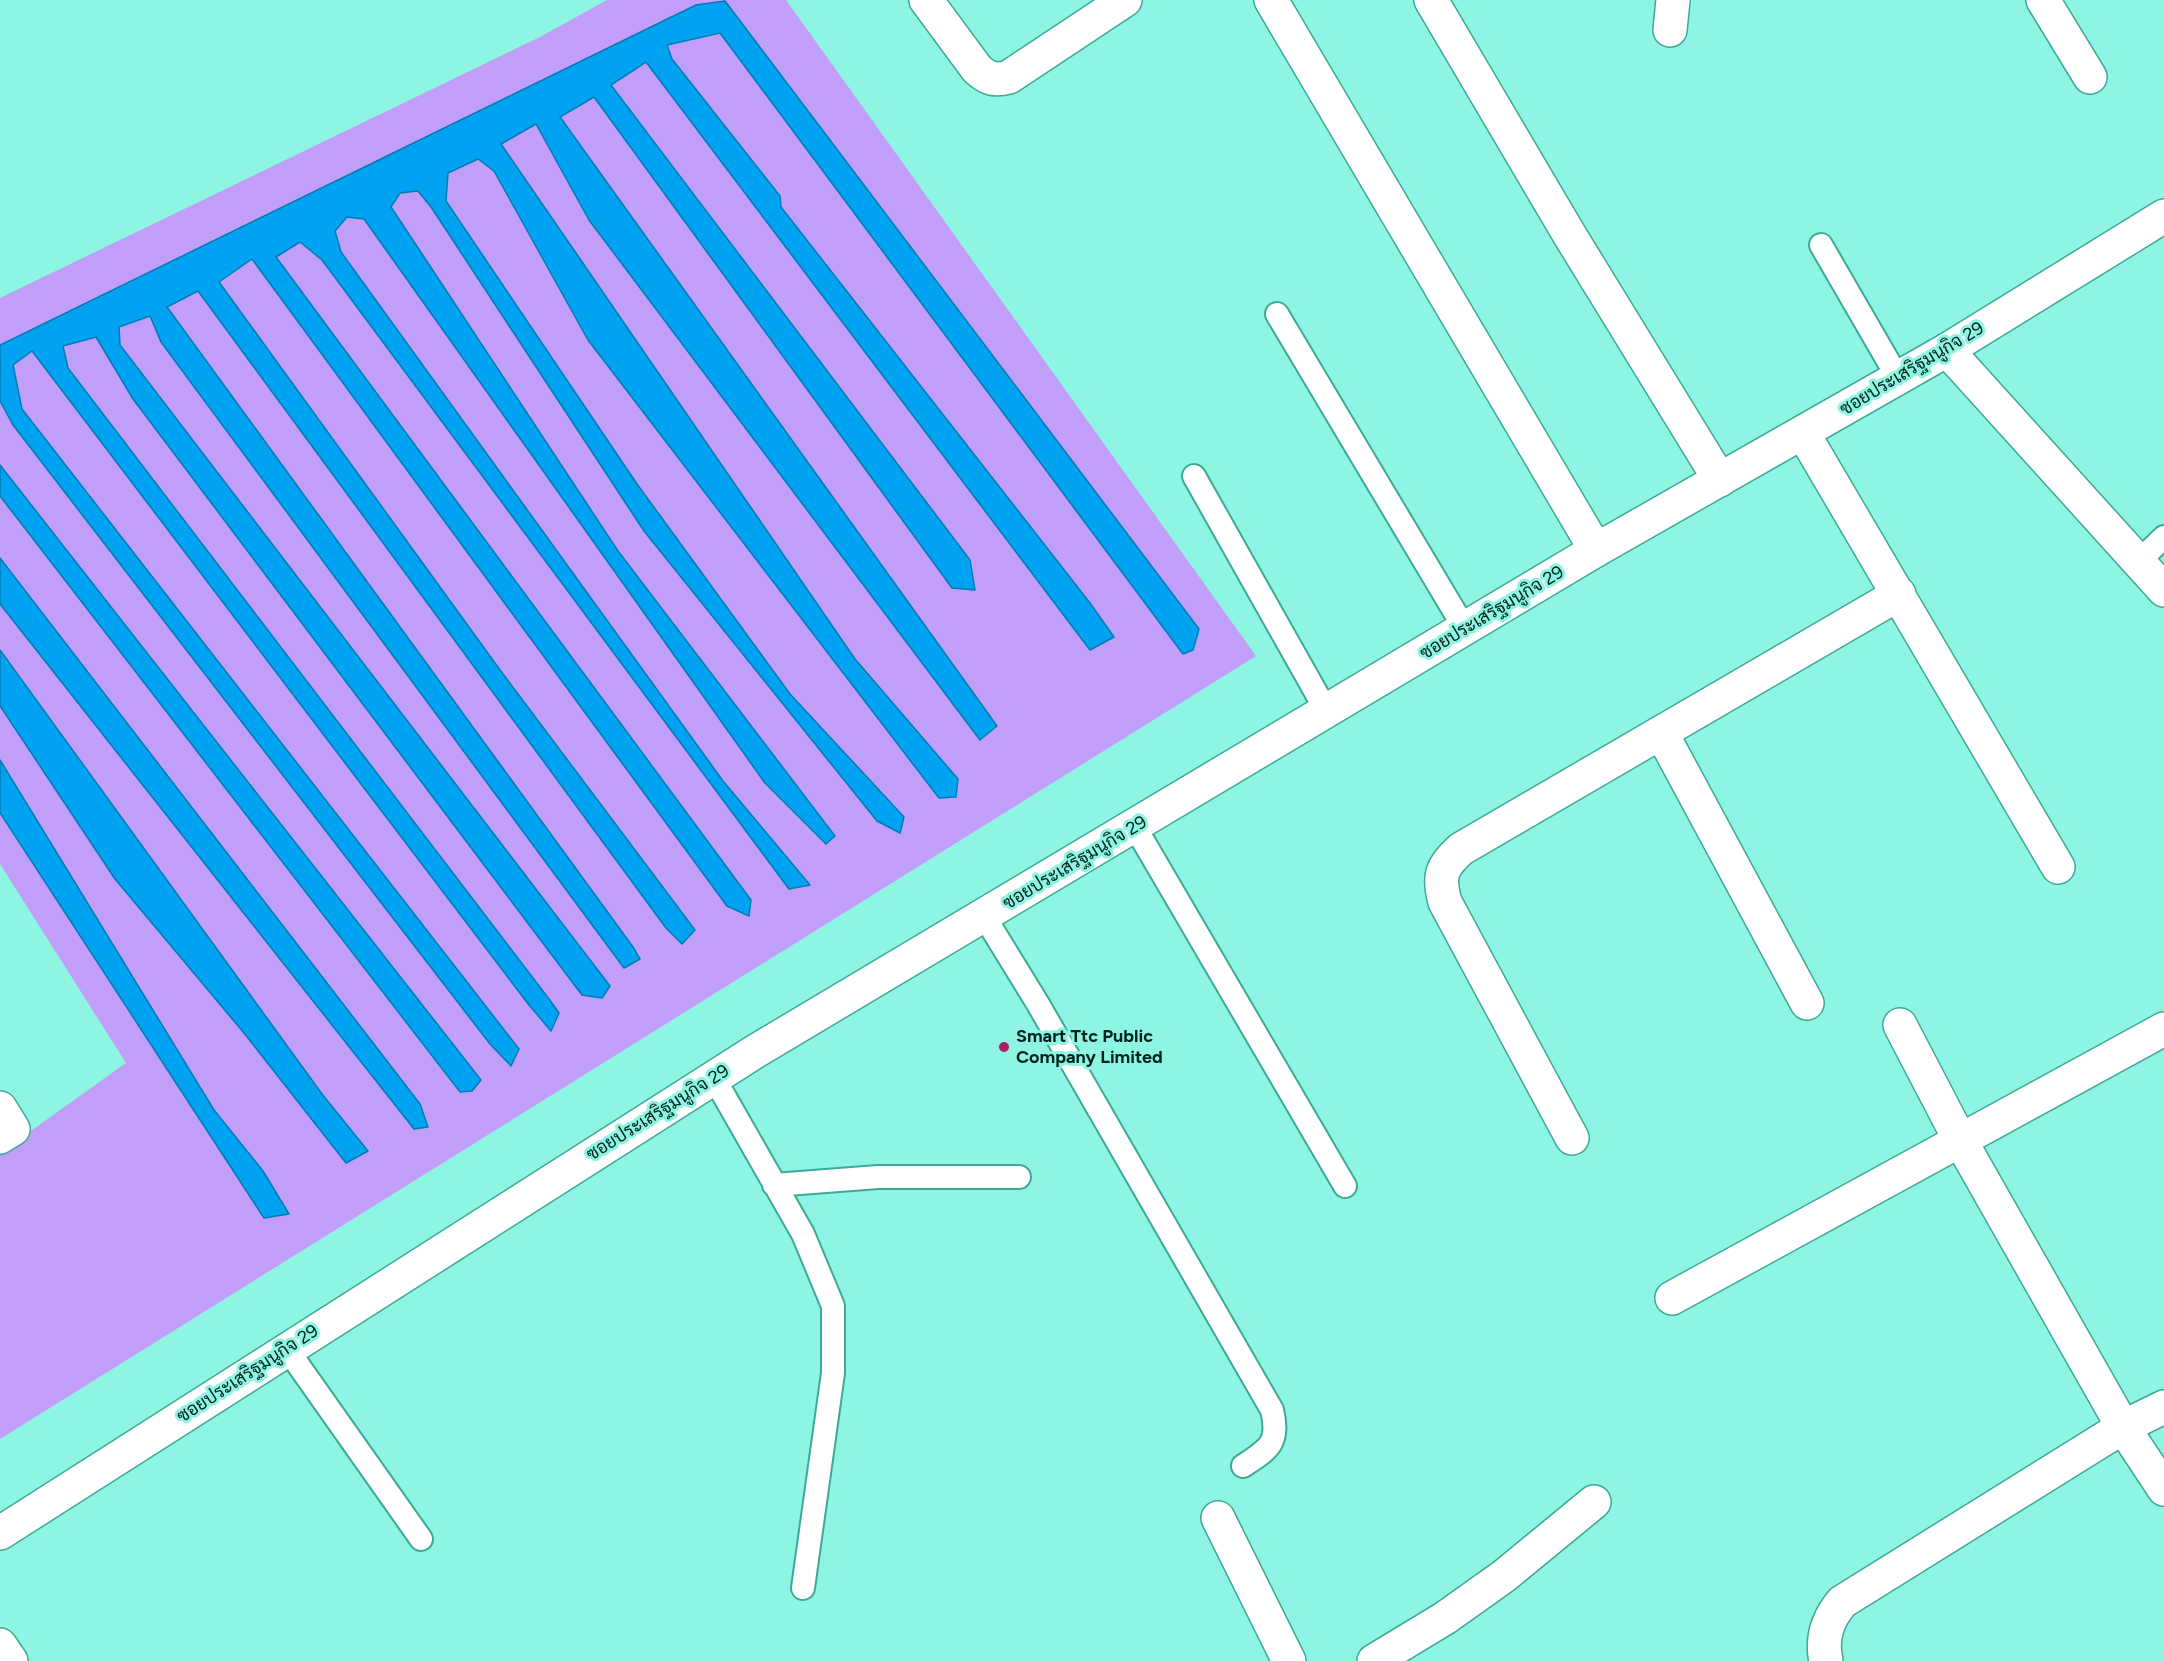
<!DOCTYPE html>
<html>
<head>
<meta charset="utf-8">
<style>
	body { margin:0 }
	canvas { display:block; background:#8df5e2 }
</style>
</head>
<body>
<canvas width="2164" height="1661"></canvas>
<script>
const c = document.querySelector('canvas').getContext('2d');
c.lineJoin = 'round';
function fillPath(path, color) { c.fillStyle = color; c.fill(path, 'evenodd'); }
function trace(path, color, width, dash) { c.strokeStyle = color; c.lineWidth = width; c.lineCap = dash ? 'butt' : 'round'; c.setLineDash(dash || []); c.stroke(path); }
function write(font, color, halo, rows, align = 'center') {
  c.font = font + ' Figtree,Sarabun,sans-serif'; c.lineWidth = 6; c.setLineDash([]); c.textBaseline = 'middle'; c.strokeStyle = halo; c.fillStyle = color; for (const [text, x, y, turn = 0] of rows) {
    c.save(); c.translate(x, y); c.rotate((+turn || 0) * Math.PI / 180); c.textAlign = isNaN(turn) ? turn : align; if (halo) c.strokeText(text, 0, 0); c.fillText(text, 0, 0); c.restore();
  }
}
fillPath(new Path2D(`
	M607,0h179l470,656 -1256,783v-286l126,-90 -126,-199v-51l264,405 -1,-47 -49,-61 -214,-350v-54l115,173 129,154 102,130 22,-13 -46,-56 -322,-444v-46l414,525 14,-2 -8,-23 -420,-546v-62l459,596 22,-13 -481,-614v-64l13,24 477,619 20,22 9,-17 -498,-640 -8,-44 19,-15 497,655 21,25 -1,-31 -481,-632 -5,-21 33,-9 37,62 449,595 20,4 8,-12 -490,-641 -1,-19 31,-11 11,27 463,626 9,-21 -467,-640 32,-16 468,637 16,16 13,-14 -192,-256 -284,-392 33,-23 475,647 21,10 2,-16 -474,-643 24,-15 22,18 467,629 21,-4 -87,-104 -382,-529 -6,-21 12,-14 17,2 401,564 61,60 9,-8 -217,-284 -227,-344 9,-14 18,-2 13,16 213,324 233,290 23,11 3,-16 -113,-122 -153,-210 -191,-283 2,-28 30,-14 16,12 445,627 19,-19 -103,-120 -355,-515 36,-21 53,97 391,520 17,-14 -438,-609 35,-21 358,491 23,3 -5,-30 -359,-476 35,-22 444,587 23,-12 -23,-34 -309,-396 -1,-11 -108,-137 -6,-14 54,-12 463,621 10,-4 6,-21 -474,-628 -29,4 -696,340v-47l540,-261z`), '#c29efb');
const water = new Path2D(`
	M725,1l474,628 -6,21 -10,4 -463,-621 -53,12 5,14 108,137 1,11 309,396 24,34 -24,13 -444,-588 -35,23 359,475 5,30 -23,-2 -358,-491 -34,20 437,609 -17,14 -391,-520 -53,-96 -35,20 354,515 103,120 -2,18 -17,1 -351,-458 -94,-169 -16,-12 -30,14 -2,28 191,283 153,210 114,123 -4,16 -23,-12 -233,-290 -213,-324 -13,-16 -18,2 -9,14 227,344 217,285 -9,8 -61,-61 -401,-564 -17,-2 -12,14 6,21 382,529 87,104 -21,4 -467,-629 -22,-18 -24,15 475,643 -2,16 -22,-10 -475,-647 -33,23 284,392 192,256 -13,14 -16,-16 -468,-637 -31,16 466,640 7,12 -16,9 -463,-626 -11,-26 -31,11 1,18 490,641 -8,12 -20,-3 -449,-596 -37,-62 -33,9 5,22 481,631 10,14 -8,18 -22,-26 -497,-654 -19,14 9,44 497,640 -8,17 -21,-22 -477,-619 -13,-24v-56l696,-340z
	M0,465l481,615 -9,11 -12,1 -460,-596z
	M0,558l420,546 8,23 -14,2 -414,-525z
	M0,650l322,444 46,57 -22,12 -102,-130 -129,-154 -115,-173z
	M0,760l214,350 49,61 26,43 -25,4 -264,-405z`);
fillPath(water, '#00a3f2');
trace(water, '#007cb2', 1.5);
const service = new Path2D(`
	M1821,245l77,133
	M1277,314l188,315
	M1194,476l133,236
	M2138,562l26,-25
	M1135,827l210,359
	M984,916l54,88 234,406c8,33 -3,39 -29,56
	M714,1078l89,156 30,72v67l-30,215
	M774,1185l104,-8h141
	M287,1349l134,190`);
const minor = new Path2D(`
	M926,0l51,69c11,10 18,12 32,8l116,-77
	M1271,0l325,550
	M1431,0l138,234 151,246
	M2043,0l47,77
	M1670,30l3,-30
	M1947,350l217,240
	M1803,433l255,434
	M1662,734l145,269
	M1900,1025l60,115 163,287 41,62
	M0,1108l13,21 -13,8
	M1572,1138l-127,-236c-7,-26 -4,-35 16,-53l438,-255
	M1672,1298l492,-269
	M1218,1518l71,143
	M0,1645l11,16
	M1374,1661l71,-43 59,-42 90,-74
	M1826,1661c-5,-23 1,-41 16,-59l281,-175 41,-20`);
const tertiary = new Path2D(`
	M0,1533l756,-482 840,-501 351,-200 217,-134`);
trace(service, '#3da999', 26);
trace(minor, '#3da999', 36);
trace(tertiary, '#3da999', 36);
trace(service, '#fff', 22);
trace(minor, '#fff', 33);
trace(tertiary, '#fff', 33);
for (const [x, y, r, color] of [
	[1004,1047,6,"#ab1d5b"]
]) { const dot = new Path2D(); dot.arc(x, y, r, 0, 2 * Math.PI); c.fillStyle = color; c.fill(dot); trace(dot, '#8df5e2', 2); }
write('18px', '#00221d', '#8df5e2', [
	["ซอยประเสริฐมนูกิจ 29",1912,369,-31],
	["ซอยประเสริฐมนูกิจ 29",1492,613,-31],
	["ซอยประเสริฐมนูกิจ 29",1075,863,-31],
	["ซอยประเสริฐมนูกิจ 29",658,1113,-32],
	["ซอยประเสริฐมนูกิจ 29",248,1374,-33]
]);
write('bold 18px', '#00221d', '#8df5e2', [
	["Smart Ttc Public",1016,1037],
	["Company Limited",1016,1058]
], 'left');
</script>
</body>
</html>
